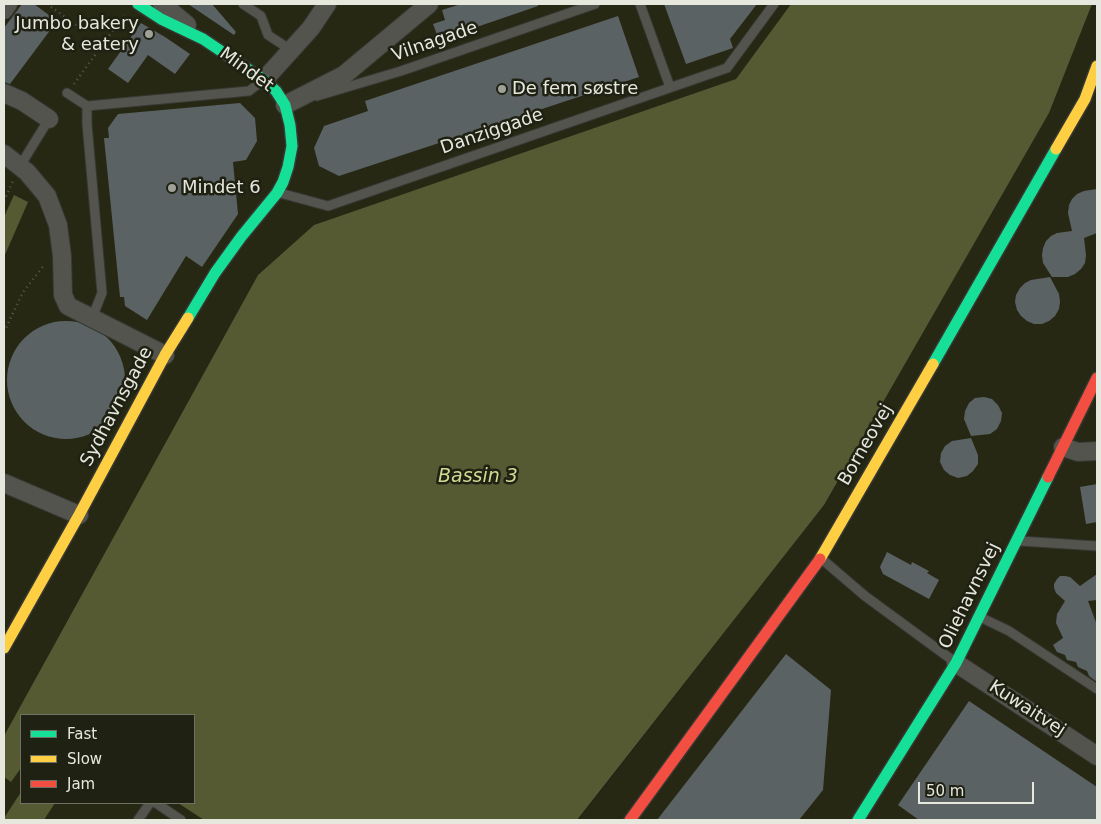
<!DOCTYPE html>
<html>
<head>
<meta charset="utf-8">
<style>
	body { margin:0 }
	#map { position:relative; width:1101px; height:824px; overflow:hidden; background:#1c1e16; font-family:"DejaVu Sans",sans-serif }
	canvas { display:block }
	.frame { position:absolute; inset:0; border:5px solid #e6e8de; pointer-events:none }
	.legend { position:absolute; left:20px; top:714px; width:175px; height:90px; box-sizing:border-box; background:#1f2112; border:1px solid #6f7164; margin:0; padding:6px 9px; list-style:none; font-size:15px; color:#e6e8de }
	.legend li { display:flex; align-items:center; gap:10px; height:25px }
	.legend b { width:25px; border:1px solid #6f7164 }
	.scale { position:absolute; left:918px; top:782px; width:116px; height:22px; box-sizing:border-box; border:2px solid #e6e8de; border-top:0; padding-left:6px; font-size:15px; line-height:18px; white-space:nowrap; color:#e6e8de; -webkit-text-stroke:4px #1f2112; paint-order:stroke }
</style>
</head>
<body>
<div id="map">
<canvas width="1101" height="824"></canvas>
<div class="frame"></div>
<ul class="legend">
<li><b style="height:6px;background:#16e098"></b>Fast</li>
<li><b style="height:6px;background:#ffcf43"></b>Slow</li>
<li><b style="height:6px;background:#f24e42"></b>Jam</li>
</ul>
<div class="scale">50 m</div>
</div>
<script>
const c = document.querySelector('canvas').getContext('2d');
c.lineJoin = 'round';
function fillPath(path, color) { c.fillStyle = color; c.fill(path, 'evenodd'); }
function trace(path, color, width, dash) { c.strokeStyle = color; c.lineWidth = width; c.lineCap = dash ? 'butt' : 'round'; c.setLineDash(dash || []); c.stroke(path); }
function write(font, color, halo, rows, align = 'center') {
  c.font = font + ' "DejaVu Sans",sans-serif'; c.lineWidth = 5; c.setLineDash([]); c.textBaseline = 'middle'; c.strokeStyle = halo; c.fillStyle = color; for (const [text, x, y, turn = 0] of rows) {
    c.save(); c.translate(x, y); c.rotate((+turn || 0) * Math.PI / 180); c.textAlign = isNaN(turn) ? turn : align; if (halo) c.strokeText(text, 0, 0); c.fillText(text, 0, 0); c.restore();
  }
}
fillPath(new Path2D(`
	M4,4h787l-55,75 -422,146 -56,50 -254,461z
	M1092,4h5v816h-519l246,-315 225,-392z
	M21,768v24l-17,26v-41l7,4z
	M55,803h127l25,17h-163z`), '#262814');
fillPath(new Path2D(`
	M791,4h301l-43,109 -225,392 -247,315h-373l-26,-17h16v-88h-173v53l-10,14 -7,-5v-41l254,-461 56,-50 422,-146z
	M14,195l14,7 -24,55v-40z
	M21,792v11h34l-11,17h-40v-2z`), '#565a33');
fillPath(new Path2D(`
	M22,4h12l23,17 -47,63 -6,-2v-54z
	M188,4h24l24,28 -2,3z
	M461,4h77v2l-99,34 -6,-16 12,-4 -3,-10z
	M664,4h93l-27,35 3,9 -47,16z
	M618,16l21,61 -300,99 -20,-10 -5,-18 10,-22 44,-15 -3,-10z
	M141,23l24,14 25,17 -15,20 -27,-19 -20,28 -20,-14z
	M240,103l15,15 2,23 -11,19 -13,2 5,52 -36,53 -16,-11 -39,64 -22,-14 -1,-9h-4l-16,-159h5l-1,-10 10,-14z
	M1097,189v44l-13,5 2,17 -1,8 -4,6 -6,5 -7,3h-16l-9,-14 -1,-8 1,-7 3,-7 5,-5 6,-3 15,-2 -4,-18 1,-8 3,-6 5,-5 7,-3z
	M1050,277l9,17 1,8 -1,7 -4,7 -6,5 -7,3h-8l-7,-3 -6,-5 -4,-6 -2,-8 1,-7 4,-7 5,-5 6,-3z
	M7 380a59 59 0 1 1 118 0a59 59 0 1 1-118 0Z
	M984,397l8,2 6,6 4,8 -1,8 -4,8 -7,5 -19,2 -7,-17 1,-8 4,-8 6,-5z
	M971,438l7,17v9l-5,7 -6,5 -9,2 -8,-3 -6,-5 -4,-8 1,-9 4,-7 7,-5z
	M1097,484v38l-11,2 -6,-37z
	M887,552l24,13 1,-3 17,9 -2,2 12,7 -10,19 -46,-25 -3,-7z
	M1097,574v26l-9,1 9,24v57l-8,-6 -2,-5 -9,-4 -2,-5 -9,-2 -2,-5 -8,-3 -4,-7 10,-7 -7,-15 1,-9 8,-13 -9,-8 -2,-5v-4l3,-5 3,-3h5l5,1 10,9z
	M786,654l45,36 -8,100 -24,30h-142z
	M969,701l128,86v33h-178l-21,-15z`), '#5a6264');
const lane = new Path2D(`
	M243,4l18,12 7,19 23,15
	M640,4l30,83
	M67,93l20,13v18l15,169 -10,25
	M317,96l84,-25 194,-67
	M87,106l162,-15 13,-10
	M20,166l29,-47
	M280,193l48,13 399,-138 47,-64
	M1020,541l77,5
	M823,560l42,36 90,66
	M980,617l29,14 88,58
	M156,803l25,17
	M138,820l12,-17`);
const street = new Path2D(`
	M162,4l25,21
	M4,10l4,-6
	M264,80l47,-52 16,-24
	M4,93l18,8 27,18
	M285,105l59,-30 85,-71
	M4,154l23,18 20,24 11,29 4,31 1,39 5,11 97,49
	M1063,447l15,5 19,-1
	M4,483l75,32
	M956,663l141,93`);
const fast = new Path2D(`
	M138,4l23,15 42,20 61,41 12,11 9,14 5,20 2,21 -4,21 -5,15 -6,11 -36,44 -26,36 -27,45
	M933,364l123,-215
	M858,820l98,-157 92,-186`);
const slow = new Path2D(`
	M1056,149l29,-50 12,-33
	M820,559l113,-195
	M4,648l75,-133 86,-160 23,-37`);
const jam = new Path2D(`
	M1048,477l49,-99
	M630,820l190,-261`);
trace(lane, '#373832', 11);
trace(street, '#373832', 20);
trace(fast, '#373832', 14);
trace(slow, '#373832', 14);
trace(jam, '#373832', 14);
trace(new Path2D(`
	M47,4l32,23
	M74,84l50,-69
	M4,201l9,-20
	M4,332l19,-40 22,-28`), '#585953', 2.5, [1, 4]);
trace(lane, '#54544f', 9);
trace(street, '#54544f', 18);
trace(fast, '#16e098', 11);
trace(slow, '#ffcf43', 11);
trace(jam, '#f24e42', 11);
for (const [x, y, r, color] of [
	[149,34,5,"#9fa198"],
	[502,89,5,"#9fa198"],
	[172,188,5,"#9fa198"]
]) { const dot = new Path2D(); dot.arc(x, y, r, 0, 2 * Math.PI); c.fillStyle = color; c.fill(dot); trace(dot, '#1f2112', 2); }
write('18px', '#e6e8de', '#1f2112', [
	["Jumbo bakery",139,24,"right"],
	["& eatery",139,45,"right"],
	["De fem søstre",512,89],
	["Mindet 6",182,188]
], 'left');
write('18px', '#e6e8de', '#1f2112', [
	["Vilnagade",435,42,-19],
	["Mindet",246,70,36],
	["Danziggade",492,132,-19],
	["Sydhavnsgade",117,407,-62],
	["Borneovej",866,445,-60],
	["Oliehavnsvej",970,596,-64],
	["Kuwaitvej",1027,709,33]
]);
write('italic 19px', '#d1d992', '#1f2112', [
	["Bassin 3",478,477]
]);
</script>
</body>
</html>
